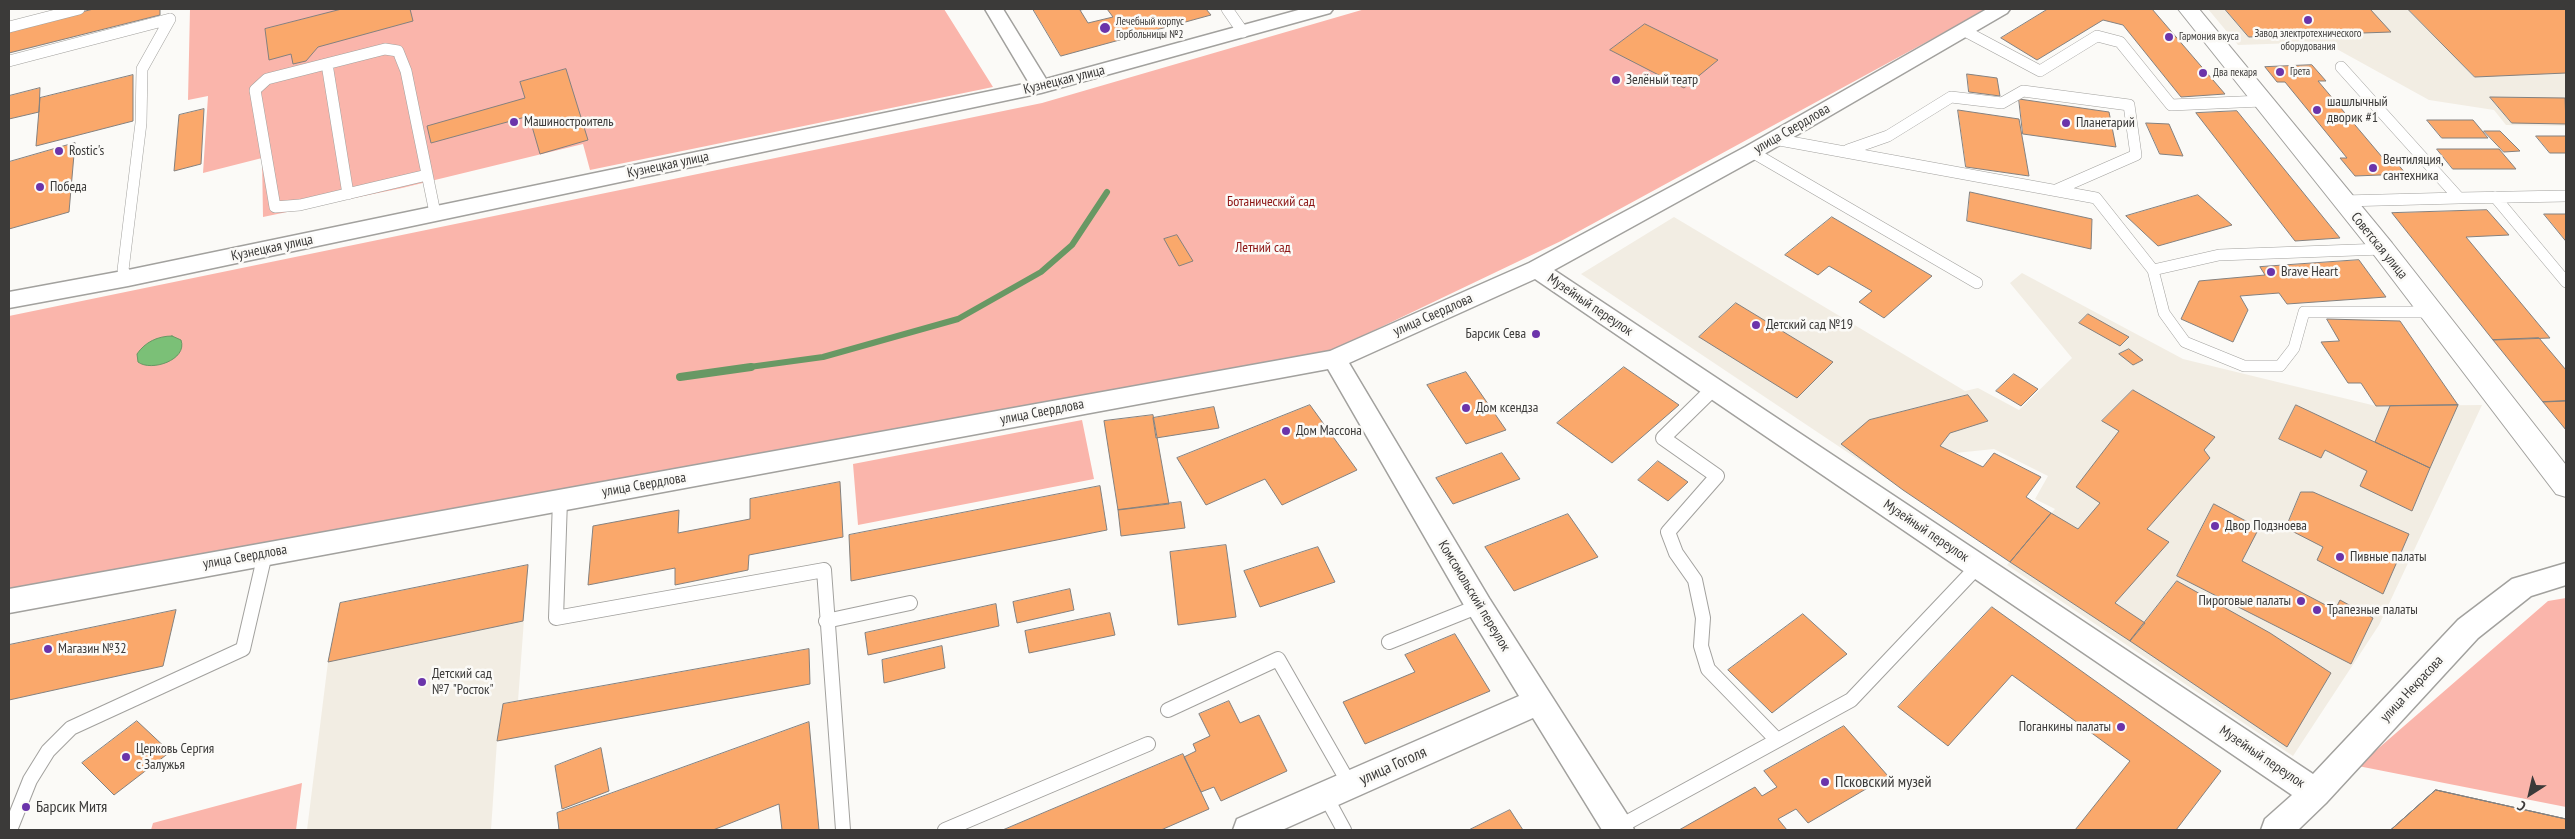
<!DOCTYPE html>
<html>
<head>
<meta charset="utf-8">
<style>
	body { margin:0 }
	#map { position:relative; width:2575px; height:839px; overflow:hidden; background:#fbfaf7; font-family:"PT Sans Narrow",sans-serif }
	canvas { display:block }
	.frame { position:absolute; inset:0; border:10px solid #3b3a39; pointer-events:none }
	.north { position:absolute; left:2505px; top:769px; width:50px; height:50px; -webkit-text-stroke:4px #fbfaf7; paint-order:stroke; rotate:215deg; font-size:14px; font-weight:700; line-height:20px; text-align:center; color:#3b3a39 }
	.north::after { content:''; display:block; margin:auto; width:18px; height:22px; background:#3b3a39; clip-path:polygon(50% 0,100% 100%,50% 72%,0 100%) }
</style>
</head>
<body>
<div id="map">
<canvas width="2575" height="839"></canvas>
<div class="frame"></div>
<div class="north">С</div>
</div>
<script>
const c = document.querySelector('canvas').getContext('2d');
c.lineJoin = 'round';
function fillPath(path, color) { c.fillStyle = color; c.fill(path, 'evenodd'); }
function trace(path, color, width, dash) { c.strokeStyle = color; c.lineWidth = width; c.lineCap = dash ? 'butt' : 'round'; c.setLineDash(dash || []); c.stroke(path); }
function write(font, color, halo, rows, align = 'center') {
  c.font = font + ' "PT Sans Narrow",sans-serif'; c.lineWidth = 5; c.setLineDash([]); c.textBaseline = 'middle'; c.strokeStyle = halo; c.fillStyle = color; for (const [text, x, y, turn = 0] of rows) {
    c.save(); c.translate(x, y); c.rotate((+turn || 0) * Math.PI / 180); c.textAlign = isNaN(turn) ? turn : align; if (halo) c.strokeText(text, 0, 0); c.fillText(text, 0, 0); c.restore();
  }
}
fillPath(new Path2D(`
	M2208,9h358v117l-60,-1 -12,-15 -65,-10 -105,-58 -86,3z
	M1674,217l291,174 13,-3 41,22 53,-52 -62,-75 12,-10 161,86 193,47 106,-1 -103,220 -86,131 -286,-191 48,-56 -20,-10 13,-23 -54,-27 -68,7 -31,28 -314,-210z
	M528,565l-10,136 -15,3 -6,37 -6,89h-184l21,-168 12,-59z`), '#f2ede3');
fillPath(new Path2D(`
	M190,9h754l49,78 -403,83 -7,-26 -181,44 -139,29 -1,-59 -59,15 5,-77 -20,4z
	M1365,9h622l-426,232 -228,109 -40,11 -1284,241v-286l1033,-213z
	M1082,420l12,59 -236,46 -5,-61z
	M2566,598v209l-208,-41 190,-165z
	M302,783l-6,47h-145l2,-7z`), '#fab5ab');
const water = new Path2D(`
	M172,336l9,4c7,20 -30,32 -43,22l-1,-8c8,-12 21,-18 35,-18z`);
fillPath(water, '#7bc077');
trace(water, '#689864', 1);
trace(new Path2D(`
	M742,368l81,-11 135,-38 83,-47 31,-27 35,-53`), '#689864', 6);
trace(new Path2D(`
	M680,377l71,-10`), '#689864', 8);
const building = new Path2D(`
	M94,9h66v6l-151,38v-23z
	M342,9h68l3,12 -95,26 -12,14 -13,3 -2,-10 -22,6 -4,-31z
	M1033,9h53l-6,1 8,13 25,-6 -6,-8h99l5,6 -150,41z
	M2048,9h104l73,85 -44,3 -58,-72 -20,-5 -66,40 -36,-22z
	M2225,9h145l21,23 -142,5z
	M2408,9h158v64l-91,4z
	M1645,24l73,36 -34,28 -74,-38z
	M2312,65l14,16h-8l64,76 9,-1 15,18 -51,2 -15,-18h7l-62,-76h-8l-12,-15z
	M566,69l22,71 -48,14 -11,-38 -98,27 -4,-17 98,-28 -5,-16z
	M1967,74l30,4 3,18 -31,-4z
	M133,75v46l-97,25 4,-48z
	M40,88l-1,24 -30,7v-23z
	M2490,97l75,1 1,26 -54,-1z
	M2019,99l90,13 7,35 -93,-13z
	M204,109l-3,55 -27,7 5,-56z
	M1958,110l61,9 10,57 -63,-9z
	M2237,111l103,127 -45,3 -99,-128z
	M2427,120h46l15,18h-46z
	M2146,123l23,1 14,32 -23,-2z
	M2484,131h16l20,20 -16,1z
	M2536,136h30v17h-16z
	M75,143l-6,69 -60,17v-67z
	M2437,149h62l17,20h-63z
	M1970,192l122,27 -1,30 -124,-28z
	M2198,195l34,30 -74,21 -32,-30z
	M2487,210l22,25 -43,2 84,101 -57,2 -101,-127z
	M2544,214h22v27z
	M1832,217l100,59 -48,42 -25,-16 13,-11 -43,-25 -11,9 -33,-20z
	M1177,235l16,26 -14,5 -15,-27z
	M2359,260l27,37 -99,7 -8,-11 -39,3 8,14 -15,32 -52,-23 18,-38 66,-6 -5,-8z
	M1736,303l97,59 -36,36 -98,-61z
	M2088,314l41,23 -9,9 -41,-23z
	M2327,319l73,2 58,84 -82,1 -15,-23h-13l-27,-41 18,-1z
	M2539,338l27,32v31l-23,1 -50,-62z
	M2129,349l14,11 -10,5 -14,-11z
	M1624,367l55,38 -67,58 -55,-40z
	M1466,372l40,58 -40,14 -39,-59z
	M2014,374l24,15 -17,17 -25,-15z
	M2133,390l82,47 -11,13 6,8 -63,71 22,13 -54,61 30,20 -15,18 -120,-79 41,-49 27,16 22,-26 -24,-16 43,-56 -17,-10z
	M1968,395l20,26 -38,12 -10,13 43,21 11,-14 47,24 -15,20 25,16 -41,49 -107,-72 -62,-46 28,-24z
	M2566,401v29l-23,-28z
	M1310,405l47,65 -75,35 -17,-26 -59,26 -29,-47z
	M2296,405l134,63 -18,43 -52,-25 7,-15 -42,-21 -4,8 -42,-19z
	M2458,405l-28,63 -55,-26 15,-36z
	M1214,407l5,21 -63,10 -3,-20z
	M1153,415l16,89 -51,6 -14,-89z
	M1502,453l18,26 -67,25 -17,-26z
	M1658,461l30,21 -20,19 -30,-21z
	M840,482l3,55 -94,18 -1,15 -73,15v-17l-87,17 5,-59 86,-16 -1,23 72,-14v-20z
	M1100,486l7,44 -256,51 -2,-46z
	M2301,492h12l96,42 -26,60 -66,-34 6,-13 -37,-19z
	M1181,502l4,26 -64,8 -3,-26z
	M2214,504l45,24 -17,33 93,49 5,-10 33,18 -22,46 -174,-88z
	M1568,514l30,43 -84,34 -29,-44z
	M1226,545l10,72 -58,8 -8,-73z
	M1318,547l17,35 -75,25 -16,-36z
	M528,565l-5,56 -195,41 12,-59z
	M2177,581l93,52 61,40 -44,74 -157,-106z
	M1070,589l4,21 -57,13 -4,-21z
	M996,604l3,22 -131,29 -3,-22z
	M1992,607l229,164 -45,59h-101l55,-69 -118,-86 -64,71 -50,-39z
	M176,610l-13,56 -154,34v-55z
	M1110,613l5,22 -86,18 -4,-22z
	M1803,614l44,40 -75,59 -44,-43z
	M1455,634l35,57 -125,53 -22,-42 72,-30 -10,-17z
	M942,646l3,22 -61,15 -2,-23z
	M809,649l1,35 -313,57 6,-37z
	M1229,701l11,22 19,-8 28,56 -66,30 -7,-14 -13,5 -17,-35 12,-6 -3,-7 17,-8 -11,-22z
	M137,721l33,31 -56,43 -32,-32z
	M809,722l10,108h-37l-3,-26 -66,26h-154l-2,-17z
	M1844,726l44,50 -80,47 -12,-14 -18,10 9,11h-108l76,-43 7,9 15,-9 -13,-16z
	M601,748l8,43 -47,18 -7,-43z
	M1183,754l26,55 -48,21h-158z
	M2436,790l130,29v11h-175z
	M2436,790l130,29v11h-175z
	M2436,790l130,29v11h-175z
	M1510,810l13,20h-54z`);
fillPath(building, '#faa86b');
trace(building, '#84817f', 1);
const serviceFar1 = new Path2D(`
	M1227,9l16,23
	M9,27l70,-18
	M1963,30l77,41 57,-35 23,6 51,63 91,-4
	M9,61l161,-42
	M327,64l21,130
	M2341,67l118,131 -116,3
	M1774,139l322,59 57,72 11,43 21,29 59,24h36l14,-18 10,-36h127
	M1848,150l40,-14 63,-39 51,6 21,-12 106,14 7,50 -80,35
	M1752,152l225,131
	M427,175l-127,30 -25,2 -20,-117 12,-11 118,-30 13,2 8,20 29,142
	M2495,197l71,85
	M2459,198l107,-2
	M2153,270l66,-15 164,-6
	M128,278l-5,-8 18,-147 1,-54 28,-50`);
const service = new Path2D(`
	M1714,388l-51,50 54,38 -49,56 8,21 19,27 8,38 -2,28 7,23 69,71
	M560,500l-4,118 268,-48 19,260
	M826,621l84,-18
	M1389,642l90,-36
	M1168,710l110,-51 72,126
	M1325,795l19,35
	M1617,828l234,-128 127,-134
	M10,830l20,-50 18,-29 23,-23 172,-79 22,-95
	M945,830l203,-86`);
const minor = new Path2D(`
	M985,9h18l43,70 256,-70h31l-3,4 -289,80 -913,193 -119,22v-16l119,-22 901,-187z
	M1987,9h23l-3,4 -248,144 -205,113 759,504 145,-154 54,-41 54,-16v22l-35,11 -53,42 -152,165 -28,27h-37l4,-11 27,-24 -757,-516 -186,84 140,235 141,221 4,11h-32l-69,-112 -251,112h-49l4,-11 282,-123 -50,-82 -141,-245 -1319,244v-24l1321,-238 199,-88 216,-116z`);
const secondary = new Path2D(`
	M2178,9h21l193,234 174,222v32l-10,-3 -182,-239z`);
trace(serviceFar1, '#a2a19e', 12);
trace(service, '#a2a19e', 16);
trace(minor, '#a2a19e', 3);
trace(secondary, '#a2a19e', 2);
trace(serviceFar1, '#fff', 11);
trace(service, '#fff', 14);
fillPath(minor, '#fff');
fillPath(secondary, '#fff');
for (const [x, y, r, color] of [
	[2308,20,5,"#6b34aa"],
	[1105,28,6,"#6b34aa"],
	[2169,37,5,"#6b34aa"],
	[2280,72,5,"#6b34aa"],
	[2203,73,5,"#6b34aa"],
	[1616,80,5,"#6b34aa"],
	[2317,110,5,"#6b34aa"],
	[514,122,5,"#6b34aa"],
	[2066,123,5,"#6b34aa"],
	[59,151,5,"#6b34aa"],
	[2373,168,5,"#6b34aa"],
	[40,187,5,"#6b34aa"],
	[2271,272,5,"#6b34aa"],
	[1756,325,5,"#6b34aa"],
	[1536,334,5,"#6b34aa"],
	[1466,408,5,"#6b34aa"],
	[1286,431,5,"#6b34aa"],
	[2215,526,5,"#6b34aa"],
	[2340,557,5,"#6b34aa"],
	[2301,601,5,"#6b34aa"],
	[2317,610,5,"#6b34aa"],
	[48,649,5,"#6b34aa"],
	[422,682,5,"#6b34aa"],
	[2121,727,5,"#6b34aa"],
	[126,757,5,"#6b34aa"],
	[1825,782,5,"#6b34aa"],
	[26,807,5,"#6b34aa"]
]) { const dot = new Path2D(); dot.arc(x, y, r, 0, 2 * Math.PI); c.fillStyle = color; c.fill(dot); trace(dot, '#fbfaf7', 2); }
write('11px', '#3b3a39', '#fbfaf7', [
	["Лечебный корпус",1116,22],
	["Горбольницы №2",1116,35],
	["Завод электротехнического",2308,34,"center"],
	["оборудования",2308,47,"center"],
	["Гармония вкуса",2179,37],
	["Грета",2290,72],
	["Два пекаря",2213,73]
], 'left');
write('14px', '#3b3a39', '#fbfaf7', [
	["Кузнецкая улица",1064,80,-14],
	["улица Свердлова",1792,129,-30],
	["Кузнецкая улица",668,165,-12],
	["Советская улица",2379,246,51],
	["Кузнецкая улица",272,248,-12],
	["Музейный переулок",1590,305,34],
	["улица Свердлова",1433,315,-24],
	["улица Свердлова",1042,412,-11],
	["улица Свердлова",644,485,-10],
	["Музейный переулок",1926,531,34],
	["улица Свердлова",245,557,-10],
	["Комсомольский переулок",1474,596,59],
	["улица Некрасова",2412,689,-47],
	["Музейный переулок",2262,757,34]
]);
write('14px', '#3b3a39', '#fbfaf7', [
	["Зелёный театр",1626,80],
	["шашлычный",2327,102],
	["дворик #1",2327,118],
	["Машиностроитель",524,122],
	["Планетарий",2076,123],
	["Rostic's",69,151],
	["Вентиляция,",2383,160],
	["сантехника",2383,176],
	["Победа",50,187],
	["Brave Heart",2281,272],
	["Детский сад №19",1766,325],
	["Барсик Сева",1526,334,"right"],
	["Дом ксендза",1476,408],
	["Дом Масcона",1296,431],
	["Двор Подзноева",2225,526],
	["Пивные палаты",2350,557],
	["Пироговые палаты",2291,601,"right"],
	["Трапезные палаты",2327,610],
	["Магазин №32",58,649],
	["Детский сад",432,674],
	["№7 \"Росток\"",432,690],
	["Поганкины палаты",2111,727,"right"],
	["Церковь Сергия",136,749],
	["с Залужья",136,765]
], 'left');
write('14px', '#8c1514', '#fbfaf7', [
	["Ботанический сад",1271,202],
	["Летний сад",1263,248]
]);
write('16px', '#3b3a39', '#fbfaf7', [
	["улица Гоголя",1393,766,-24]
]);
write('16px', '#3b3a39', '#fbfaf7', [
	["Псковский музей",1835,782],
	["Барсик Митя",36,807]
], 'left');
</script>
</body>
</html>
